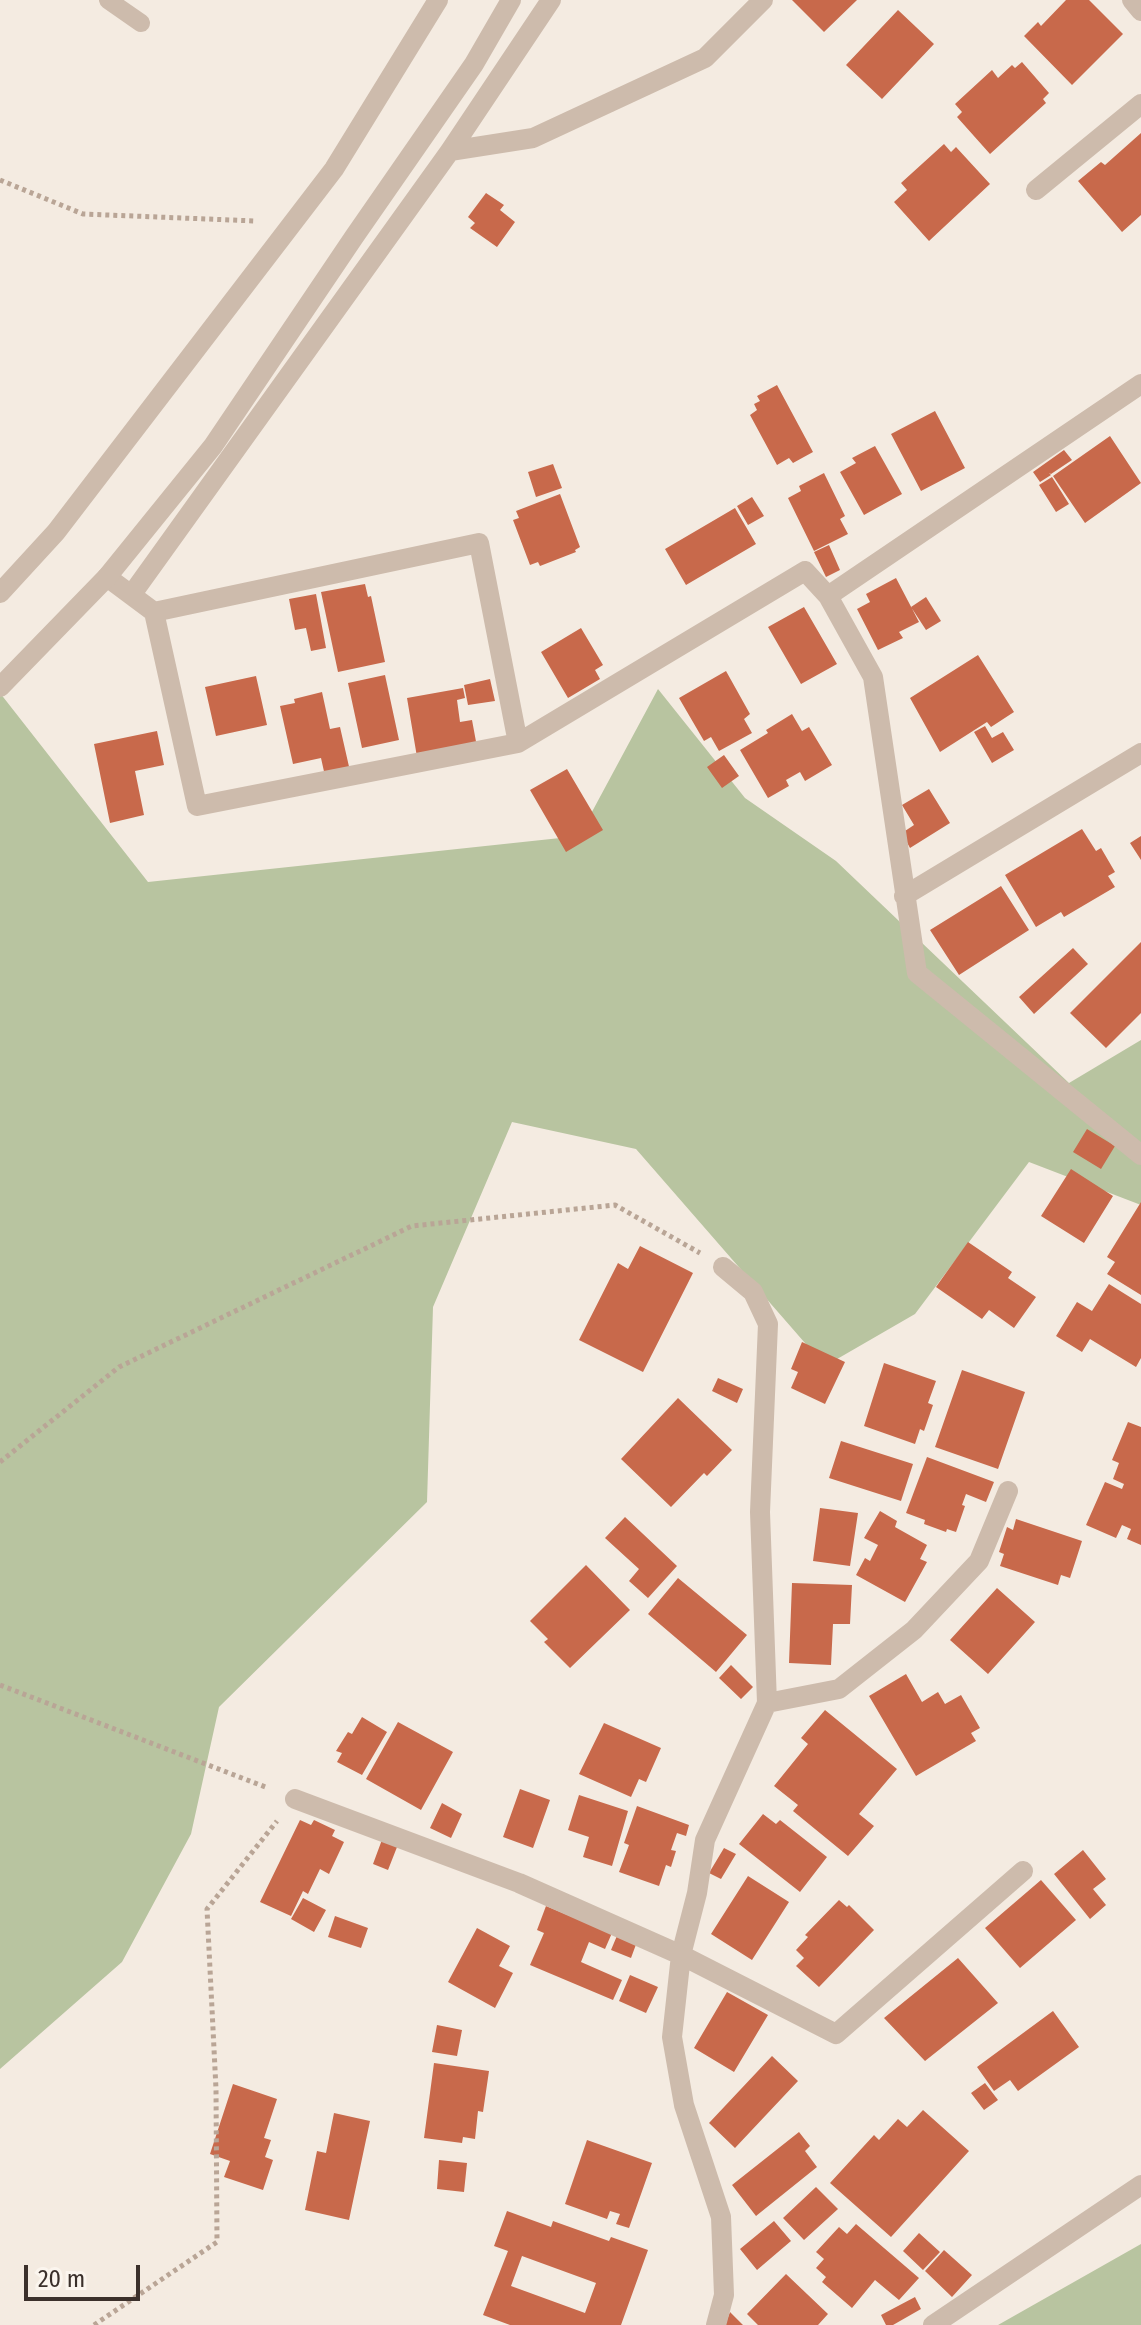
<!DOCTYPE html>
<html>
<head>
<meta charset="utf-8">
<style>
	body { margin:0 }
	#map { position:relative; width:1141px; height:2325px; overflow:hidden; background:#f4ebe1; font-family:"Fira Sans Condensed",sans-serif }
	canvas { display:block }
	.scale { position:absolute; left:24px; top:2265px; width:116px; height:36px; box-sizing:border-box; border:4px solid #3b302b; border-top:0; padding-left:10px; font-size:24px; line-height:28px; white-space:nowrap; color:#3b302b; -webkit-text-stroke:6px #fbf5ee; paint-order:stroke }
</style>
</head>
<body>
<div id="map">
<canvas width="1141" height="2325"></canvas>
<div class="scale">20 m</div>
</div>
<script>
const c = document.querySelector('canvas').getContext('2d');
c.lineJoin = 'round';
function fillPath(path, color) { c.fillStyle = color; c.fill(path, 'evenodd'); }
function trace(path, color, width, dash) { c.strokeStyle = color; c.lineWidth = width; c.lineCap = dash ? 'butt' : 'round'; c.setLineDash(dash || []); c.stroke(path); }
fillPath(new Path2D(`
	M658,689l87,109 91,63 233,222 72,-43v165l-112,-43 -114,152 -90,52 -189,-217 -124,-27 -79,185 -6,195 -208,205 -28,127 -69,128 -122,107v-1376l148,189 431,-46z
	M1141,2244v81h-143z`), '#b8c4a0');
fillPath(new Path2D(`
	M792,0h65l-33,32z
	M1066,0h23l34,34 -51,51 -48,-49 14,-14 3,4z
	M898,10l36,34 -52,55 -36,-34z
	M1022,62l27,31 -6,6 3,4 -56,51 -33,-37 5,-5 -7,-8 37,-34 6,8 14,-13 3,3z
	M1141,133v82l-19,17 -44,-51 23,-19 4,3z
	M944,144l7,8 5,-5 34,37 -61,57 -35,-39 13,-12 -6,-7z
	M486,193l18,12 -4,5 15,12 -18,25 -27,-19 5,-5 -7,-6z
	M777,385l36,67 -20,11 -4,-5 -12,7 -27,-50 7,-5 -3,-6 6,-3 -3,-5z
	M935,411l30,57 -44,23 -30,-57z
	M1110,436l31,47 -56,40 -32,-47z
	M875,446l27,48 -38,21 -24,-43 16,-9 -4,-5z
	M1064,450l8,10 -21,14 -2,-1 2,2 -11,7 -7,-10z
	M553,464l9,24 -26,9 -8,-25z
	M824,473l21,43 -5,3 8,15 -34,17 -26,-53 13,-7 -2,-5z
	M1052,477l17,27 -13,8 -17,-27z
	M560,494l20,53 -5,3 1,2 -36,14 -2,-4 -8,3 -17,-45 6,-2 -3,-7z
	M752,497l12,19 -16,9 -11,-19z
	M735,508l21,36 -70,41 -21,-36z
	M829,545l11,25 -14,7 -12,-25z
	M896,578l23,44 -20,10 4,6 -25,12 -21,-41 13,-7 -4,-8z
	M365,584l3,13 3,-1 14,66 -47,10 -17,-80z
	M316,594l10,54 -15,3 -5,-23 -11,2 -6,-31z
	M926,597l15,24 -15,9 -15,-23z
	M804,607l33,57 -36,20 -33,-57z
	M581,628l22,37 -8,5 5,9 -32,19 -27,-46z
	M978,655l36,57 -23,15 -4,-5 -47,30 -30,-54z
	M726,671l24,43 -6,5 8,14 -33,18 -8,-14 -7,4 -25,-43z
	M385,675l14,65 -37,8 -14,-65z
	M256,676l11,49 -51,11 -11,-49z
	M490,679l5,22 -27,4 -4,-20z
	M463,688l2,10 -8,2 3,22 12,-2 5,27 -60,10 -10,-59z
	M322,692l8,37 10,-2 10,44 -25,5 -4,-18 -28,6 -13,-58 15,-3 -1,-4z
	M792,714l10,17 7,-4 23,38 -27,16 -5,-9 -14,8 3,6 -21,12 -28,-48 28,-17 -2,-3z
	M985,726l7,12 11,-6 11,18 -22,13 -18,-31z
	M157,731l7,34 -29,6 9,44 -34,8 -16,-79z
	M724,755l15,21 -17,12 -15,-21z
	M567,769l36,61 -37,22 -36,-62z
	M929,789l21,34 -40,25 -8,-15 12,-8 -12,-20z
	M1082,829l14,22 5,-3 14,24 -7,4 7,11 -51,30 -3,-5 -25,15 -31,-52z
	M1141,836v24l-11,-17z
	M1001,886l28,44 -70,45 -29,-45z
	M1141,942v71l-35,35 -36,-35z
	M1073,948l15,16 -54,50 -15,-17z
	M1087,1129l28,17 -14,23 -28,-17z
	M1071,1169l42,27 -29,47 -43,-27z
	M1141,1202v93l-34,-21 8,-12 -8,-5z
	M968,1242l44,30 -4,6 28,19 -22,31 -25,-18 -7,9 -46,-32z
	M640,1246l53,27 -50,99 -64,-32 39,-77 10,6z
	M1109,1284l32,20v54l-5,9 -46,-28 -8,13 -26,-16 21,-34 15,9z
	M802,1342l43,20 -20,42 -34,-16 7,-16 -7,-3z
	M884,1363l52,18 -8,22 5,2 -9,26 -4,-2 -5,15 -51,-18z
	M962,1370l63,22 -27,77 -63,-22z
	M718,1378l25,11 -6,14 -25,-12z
	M678,1398l54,52 -25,26 -3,-3 -33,34 -50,-48z
	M1128,1422l13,5v118l-14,-6 4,-10 -9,-4 -6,13 -30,-13 19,-43 17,7 2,-5 -11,-5 6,-16 -7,-3z
	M841,1441l72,23 -12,37 -72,-23z
	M927,1457l67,25 -8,20 -20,-8 -4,11 3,1 -9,26 -9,-3 -1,3 -22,-8 1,-4 -19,-7z
	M820,1508l38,5 -8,53 -37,-5z
	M880,1511l17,10 -2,6 32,18 -7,14 7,3 -22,40 -49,-27 9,-17 5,3 8,-16 -14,-7z
	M625,1517l52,49 -29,32 -19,-17 10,-12 -34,-31z
	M1016,1519l66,22 -12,37 -9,-3 -3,10 -58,-19 4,-12 -5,-2 8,-25 6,3z
	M586,1565l44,45 -60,58 -26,-26 4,-3 -18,-18z
	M678,1578l69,57 -31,37 -68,-58z
	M792,1583l60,2 -2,39h-17l-2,41 -42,-2z
	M997,1588l38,34 -47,52 -38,-34z
	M731,1665l22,22 -12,12 -22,-21z
	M906,1674l16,28 16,-10 7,12 16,-9 19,33 -9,5 5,8 -60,35 -47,-80z
	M825,1710l72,59 -38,45 15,12 -26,30 -55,-45 5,-6 -24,-19 34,-42 -7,-6z
	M362,1717l25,15 -25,43 -25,-13 5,-9 -6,-2 12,-19 4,2z
	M398,1722l55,30 -32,58 -55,-31z
	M604,1723l57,25 -15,34 -7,-3 -8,18 -52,-23z
	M520,1789l30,11 -17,48 -30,-11z
	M579,1795l49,16 -16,55 -29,-9 6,-20 -21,-7z
	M442,1803l20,11 -11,24 -21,-10z
	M637,1806l52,19 -3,11 -9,-3 -6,17 5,1 -5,16 -5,-2 -7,21 -40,-14 10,-27 -5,-2z
	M763,1814l13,10 4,-4 47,37 -27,35 -61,-48z
	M300,1820l11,5 3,-5 21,10 -3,6 12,6 -15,32 -9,-5 -12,25 -5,-3 -12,25 -31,-14z
	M383,1837l16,5 -11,28 -15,-6z
	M724,1848l12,6 -15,25 -12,-6z
	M1083,1850l23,29 -13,10 13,16 -16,14 -36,-45z
	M748,1876l41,26 -37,58 -41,-26z
	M1041,1880l35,40 -56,48 -35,-40z
	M303,1898l23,12 -12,22 -23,-13z
	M839,1900l8,7 2,-2 25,25 -55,57 -23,-21 8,-8 -8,-8 12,-13 -3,-2z
	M546,1906l36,15 33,5 -10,23 -16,-7 -8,20 41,18 -9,20 -83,-35 14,-32 -7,-3z
	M335,1916l33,12 -7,20 -33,-11z
	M477,1928l33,18 -11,20 14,7 -18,35 -47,-26z
	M619,1931l19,8 -7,19 -20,-8z
	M958,1958l40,45 -73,58 -41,-43z
	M630,1975l28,12 -12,26 -27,-12z
	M727,1992l41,23 -34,57 -40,-24z
	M1053,2011l26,36 -61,44 -8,-11 -16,11 -17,-24z
	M437,2025l25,5 -5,26 -25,-4z
	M772,2056l26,25 -63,67 -26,-25z
	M434,2063l55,8 -6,41 -5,-1 -3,28 -12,-2 -1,6 -38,-5z
	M985,2083l13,17 -14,10 -13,-17z
	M233,2084l44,15 -13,39 7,2 -6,17 8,3 -10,30 -39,-13 6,-16 -20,-7z
	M923,2110l46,41 -78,86 -61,-54 44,-48 5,5 19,-21 9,8z
	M334,2113l36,8 -21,99 -44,-10 12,-59 9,2z
	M799,2132l11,14 -5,5 12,16 -61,49 -24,-31z
	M587,2140l65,23 -23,65 -13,-4 4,-10 -10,-3 -3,8 -42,-15z
	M439,2160l28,3 -3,29 -27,-3z
	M816,2187l22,22 -34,31 -21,-22z
	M507,2211l44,16 2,-6 56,20 2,-4 37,13 -27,75h-111l-27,-10 25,-64 -14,-5zM522,2256l74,27 -11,30 -74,-27z
	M774,2221l17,20 -34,29 -17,-21z
	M856,2224l63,54 -20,22 -24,-20 -23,28 -30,-26 4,-5 -10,-9 8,-9 -8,-7 23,-25 8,7z
	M919,2233l21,19 -17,18 -20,-19z
	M944,2250l28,25 -20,22 -27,-26z
	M786,2274l42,40 -10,11h-60l-11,-11z
	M915,2297l6,12 -28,16h-7l-5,-10z
	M730,2312l13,13h-18z`), '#c8694b');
trace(new Path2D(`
	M0,180l83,34 173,7
	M0,1462l119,-95 293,-141 203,-21 85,48
	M0,1685l268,103
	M94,2325l123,-83 -1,-153 -9,-180 70,-88`), '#b9a596', 5, [4, 4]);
trace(new Path2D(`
	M108,0l33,23`), '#cdbbac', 18);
trace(new Path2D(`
	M1132,0l9,11
	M450,151l83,-13 172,-80 58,-58
	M1036,190l105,-86
	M107,577l47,35 43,194 321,-63 287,-172 23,25 45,81 44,296 224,182
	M132,594l318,-443 101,-151
	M828,596l313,-212
	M154,612l325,-69 39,200
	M904,896l237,-143
	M767,1703l72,-14 75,-59 65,-69 29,-70
	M295,1799l224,84 162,72 155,79 187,-163
	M716,2325l8,-30 -3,-78 -37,-112 -12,-68 9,-82 16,-62 8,-53 62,-137 -7,-191 8,-188 -15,-32 -30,-25
	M933,2325l208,-140`), '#cdbbac', 20);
trace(new Path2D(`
	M0,593l56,-61 278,-363 104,-169
	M0,687l107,-110 106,-131 141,-209 120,-173 37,-64`), '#cdbbac', 20);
</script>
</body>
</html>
